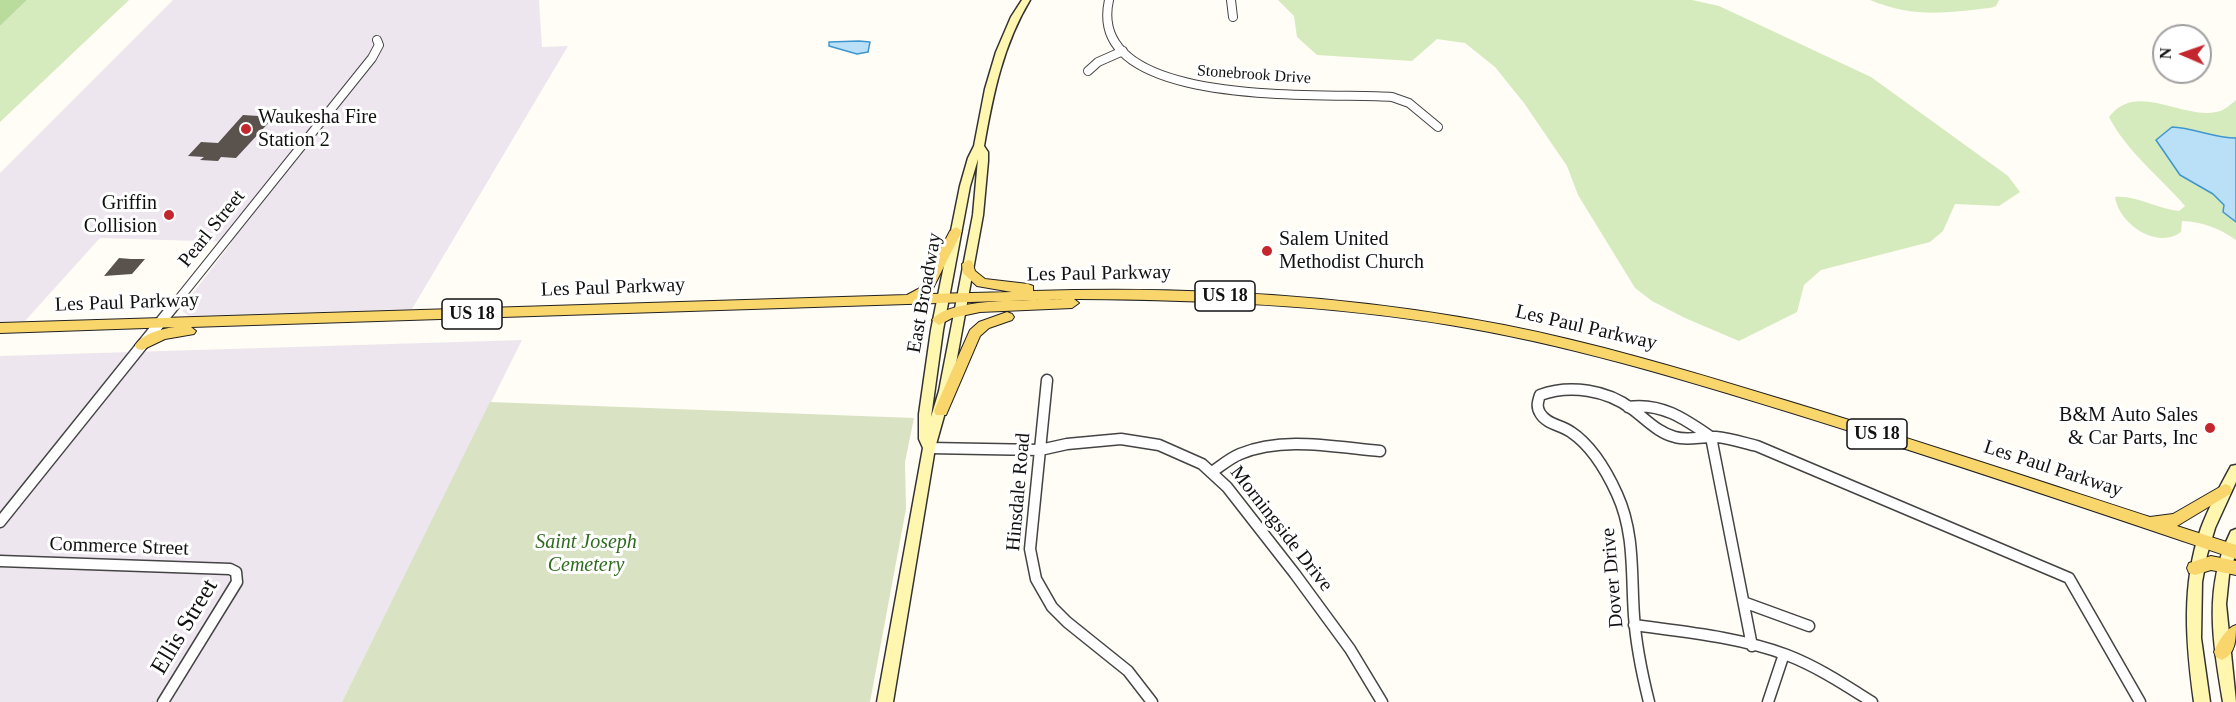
<!DOCTYPE html>
<html>
<head>
<meta charset="utf-8">
<style>
	body { margin:0 }
	#map { position:relative; width:2236px; height:702px; overflow:hidden; background:#fffdf5; font-family:"Times New Roman",serif }
	canvas { display:block }
	.north { position:absolute; left:2152px; top:24px; width:60px; height:60px; box-sizing:border-box; background:#fff; border:2px solid #a0a0a0; border-radius:50%; rotate:272deg; font-size:16px; font-weight:700; line-height:24px; text-align:center; color:#111 }
	.north::after { content:''; display:block; margin:auto; width:21px; height:27px; background:#c4262e; clip-path:polygon(50% 0,100% 100%,50% 72%,0 100%) }
</style>
</head>
<body>
<div id="map">
<canvas width="2236" height="702"></canvas>
<div class="north">N</div>
</div>
<script>
const c = document.querySelector('canvas').getContext('2d');
c.lineJoin = 'round';
function fillPath(path, color) { c.fillStyle = color; c.fill(path, 'evenodd'); }
function trace(path, color, width, dash) { c.strokeStyle = color; c.lineWidth = width; c.lineCap = dash ? 'butt' : 'round'; c.setLineDash(dash || []); c.stroke(path); }
function write(font, color, halo, rows, align = 'center') {
  c.font = font + ' "Times New Roman",serif'; c.lineWidth = 6; c.setLineDash([]); c.textBaseline = 'middle'; c.strokeStyle = halo; c.fillStyle = color; for (const [text, x, y, turn = 0] of rows) {
    c.save(); c.translate(x, y); c.rotate((+turn || 0) * Math.PI / 180); c.textAlign = isNaN(turn) ? turn : align; if (halo) c.strokeText(text, 0, 0); c.fillText(text, 0, 0); c.restore();
  }
}
fillPath(new Path2D(`
	M173,0h366l3,47 26,-1 -156,263 -223,7 -6,-4v-6l49,-64 -132,-4 -75,83 -25,1v-149z
	M522,340l-180,362h-342v-346z`), '#eee6ef');
fillPath(new Path2D(`
	M27,0h102l-129,122v-96z
	M1278,0h414l27,6 152,71 137,99 12,16 -21,14 -44,-2 -12,27 -13,11 -109,28 -17,15 -7,27 -58,29 -54,-23 -33,-17 -17,-13 -57,-93 -11,-29 -43,-63 -29,-36 -30,-24 -28,-4 -25,22 -95,-6 -20,-18 -3,-21z
	M1870,0h129l-3,6 -6,2c-46,5 -76,10 -120,-8z
	M2236,100v140c-17,-12 -33,-18 -54,-19l-1,11c-24,18 -62,-8 -66,-35 21,-2 43,12 64,14l6,-5c-25,-29 -58,-54 -76,-89 27,-36 72,2 107,-5 8,-1 14,-7 20,-12z`), '#d5ebbd');
fillPath(new Path2D(`
	M0,0h27l-27,26z`), '#b9dc9c');
fillPath(new Path2D(`
	M490,402l424,16 -9,44 1,47 -36,193h-528z`), '#d9e3c4');
const water = new Path2D(`
	M859,41l11,1 -2,10 -11,2 -28,-8v-4z
	M2172,127c22,1 42,11 64,11v84l-13,-10 1,-7 -11,-11 -33,-19 -24,-35z`);
fillPath(water, '#b9e0f7');
trace(water, '#3f96cf', 1.5);
fillPath(new Path2D(`
	M243,115l31,2 -38,41 -15,-1 -3,4 -18,-1 4,-3 -16,-1 13,-14 17,1z
	M119,258l12,1h14l-13,15 -28,2z`), '#5a524d');
const minorFar1 = new Path2D(`
	M1109,0c-25,111 221,92 283,97l17,6 29,24
	M1231,0l2,17
	M1088,71l10,-9 25,-11
	M174,305l198,-247 7,-13 -2,-5`);
const minor = new Path2D(`
	M1047,380l-17,169 6,30 16,28 15,15 61,49 24,31
	M1628,407c33,-5 57,12 83,30l41,209
	M929,448l111,2 27,-6 54,-5 38,6 43,19 25,23 68,87 55,75 32,53
	M1212,472c9,-6 18,-14 28,-18 43,-18 94,-7 140,-3
	M0,522l175,-218
	M0,561l230,8 6,3 1,10 -74,120
	M1746,603l63,23
	M1634,625c51,7 105,12 153,30 31,12 58,30 85,47
	M1649,702c-7,-28 -13,-57 -15,-86 -3,-41 1,-83 -17,-122 -10,-22 -25,-48 -46,-62 -10,-7 -25,-8 -31,-19 -4,-6 -2,-12 0,-18 30,-11 67,-5 92,14 14,10 26,24 43,28 13,4 27,-1 41,0 14,1 28,6 41,9l312,132 71,124
	M1768,702l16,-48`);
const secondary = new Path2D(`
	M1022,0h8c-27,45 -37,94 -46,146l4,6v9l-5,54 -32,176 -16,57 -42,254h-16l46,-254 -4,-9v-25l12,-84 29,-144 8,-28 6,-12 11,-57 11,-37 15,-35zM978,159l-5,56 -34,176 -8,26 12,-87 27,-144z
	M2236,465v17l-21,46 -8,27 -5,27 -1,56 9,64h-16c-8,-59 -13,-117 7,-174 8,-21 19,-42 30,-62z
	M2236,529v23l-7,23 -3,29 10,98h-13c-10,-60 -20,-114 8,-171z`);
const primary = new Path2D(`
	M956,227l6,4 -32,63 82,-2 -35,-6 -14,-13 -1,-9 6,-4 4,1 3,10 10,8 43,5 5,2v5c157,-5 317,4 471,34 91,18 179,44 267,71 127,38 253,80 379,121l23,-3 52,-30 5,2 2,4 -2,4 -53,32 59,19v14c-148,-50 -295,-100 -444,-146 -113,-35 -226,-69 -342,-88 -122,-20 -246,-25 -370,-26h-6l5,4 -7,5 -92,4 -28,6 -13,7 -7,-5c17,-23 102,-19 131,-21l-872,28 5,4 -2,3 -29,5 -23,11 -5,-1 -2,-4c9,-12 26,-16 40,-18l-175,6v-10l907,-28 13,-7 30,-57z
	M1007,312l5,2 2,3 -2,3 -23,8 -9,8 -34,79h-10l-2,-4 36,-81 9,-8z
	M2211,556l25,5v14l-25,-5 -16,5 -6,-2 -2,-5 2,-5z
	M2236,625c0,14 0,29 -14,35l-6,-3 -2,-5c4,-10 12,-24 22,-27z`);
trace(minorFar1, '#444', 10);
trace(minor, '#444', 13);
trace(secondary, '#333', 3);
trace(primary, '#222', 2);
trace(minorFar1, '#fff', 8);
trace(minor, '#fff', 10);
fillPath(secondary, '#fff6b0');
fillPath(primary, '#f9d66b');
for (const [x, y, r, color] of [
	[246,129,6,"#c4262e"],
	[169,215,6,"#c4262e"],
	[1267,251,6,"#c4262e"],
	[2210,428,6,"#c4262e"]
]) { const dot = new Path2D(); dot.arc(x, y, r, 0, 2 * Math.PI); c.fillStyle = color; c.fill(dot); trace(dot, '#fff', 2); }
write('16px', '#111', '#fff', [
	["Stonebrook Drive",1254,75,4]
]);
for (const [x, y, w] of [
	[1225,296,60],
	[472,314,60],
	[1877,434,60]
]) { const box = new Path2D(); box.roundRect(x - w / 2, y - 15, w, 30, 4.5); c.fillStyle = '#fff'; c.fill(box); trace(box, '#111', 1.5); }
write('bold 18px', '#111', null, [
	["US 18",1225,296],
	["US 18",472,314],
	["US 18",1877,434]
]);
write('20px', '#111', '#fff', [
	["Waukesha Fire",258,118],
	["Station 2",258,141],
	["Griffin",157,204,"right"],
	["Collision",157,227,"right"],
	["Salem United",1279,240],
	["Methodist Church",1279,263],
	["B&M Auto Sales",2198,416,"right"],
	["& Car Parts, Inc",2198,439,"right"]
], 'left');
write('20px', '#111', '#fff', [
	["Pearl Street",212,229,-51],
	["Les Paul Parkway",1099,274,-1],
	["Les Paul Parkway",613,288,-2],
	["East Broadway",925,293,-80],
	["Les Paul Parkway",127,303,-2],
	["Les Paul Parkway",1586,328,13],
	["Les Paul Parkway",2053,469,18],
	["Hinsdale Road",1019,492,-85],
	["Morningside Drive",1281,529,52],
	["Commerce Street",119,547,2],
	["Dover Drive",1613,578,-95]
]);
write('italic 20px', '#2f6b1f', '#fff', [
	["Saint Joseph",586,543],
	["Cemetery",586,566]
]);
write('24px', '#111', '#fff', [
	["Ellis Street",185,627,-59]
]);
</script>
</body>
</html>
